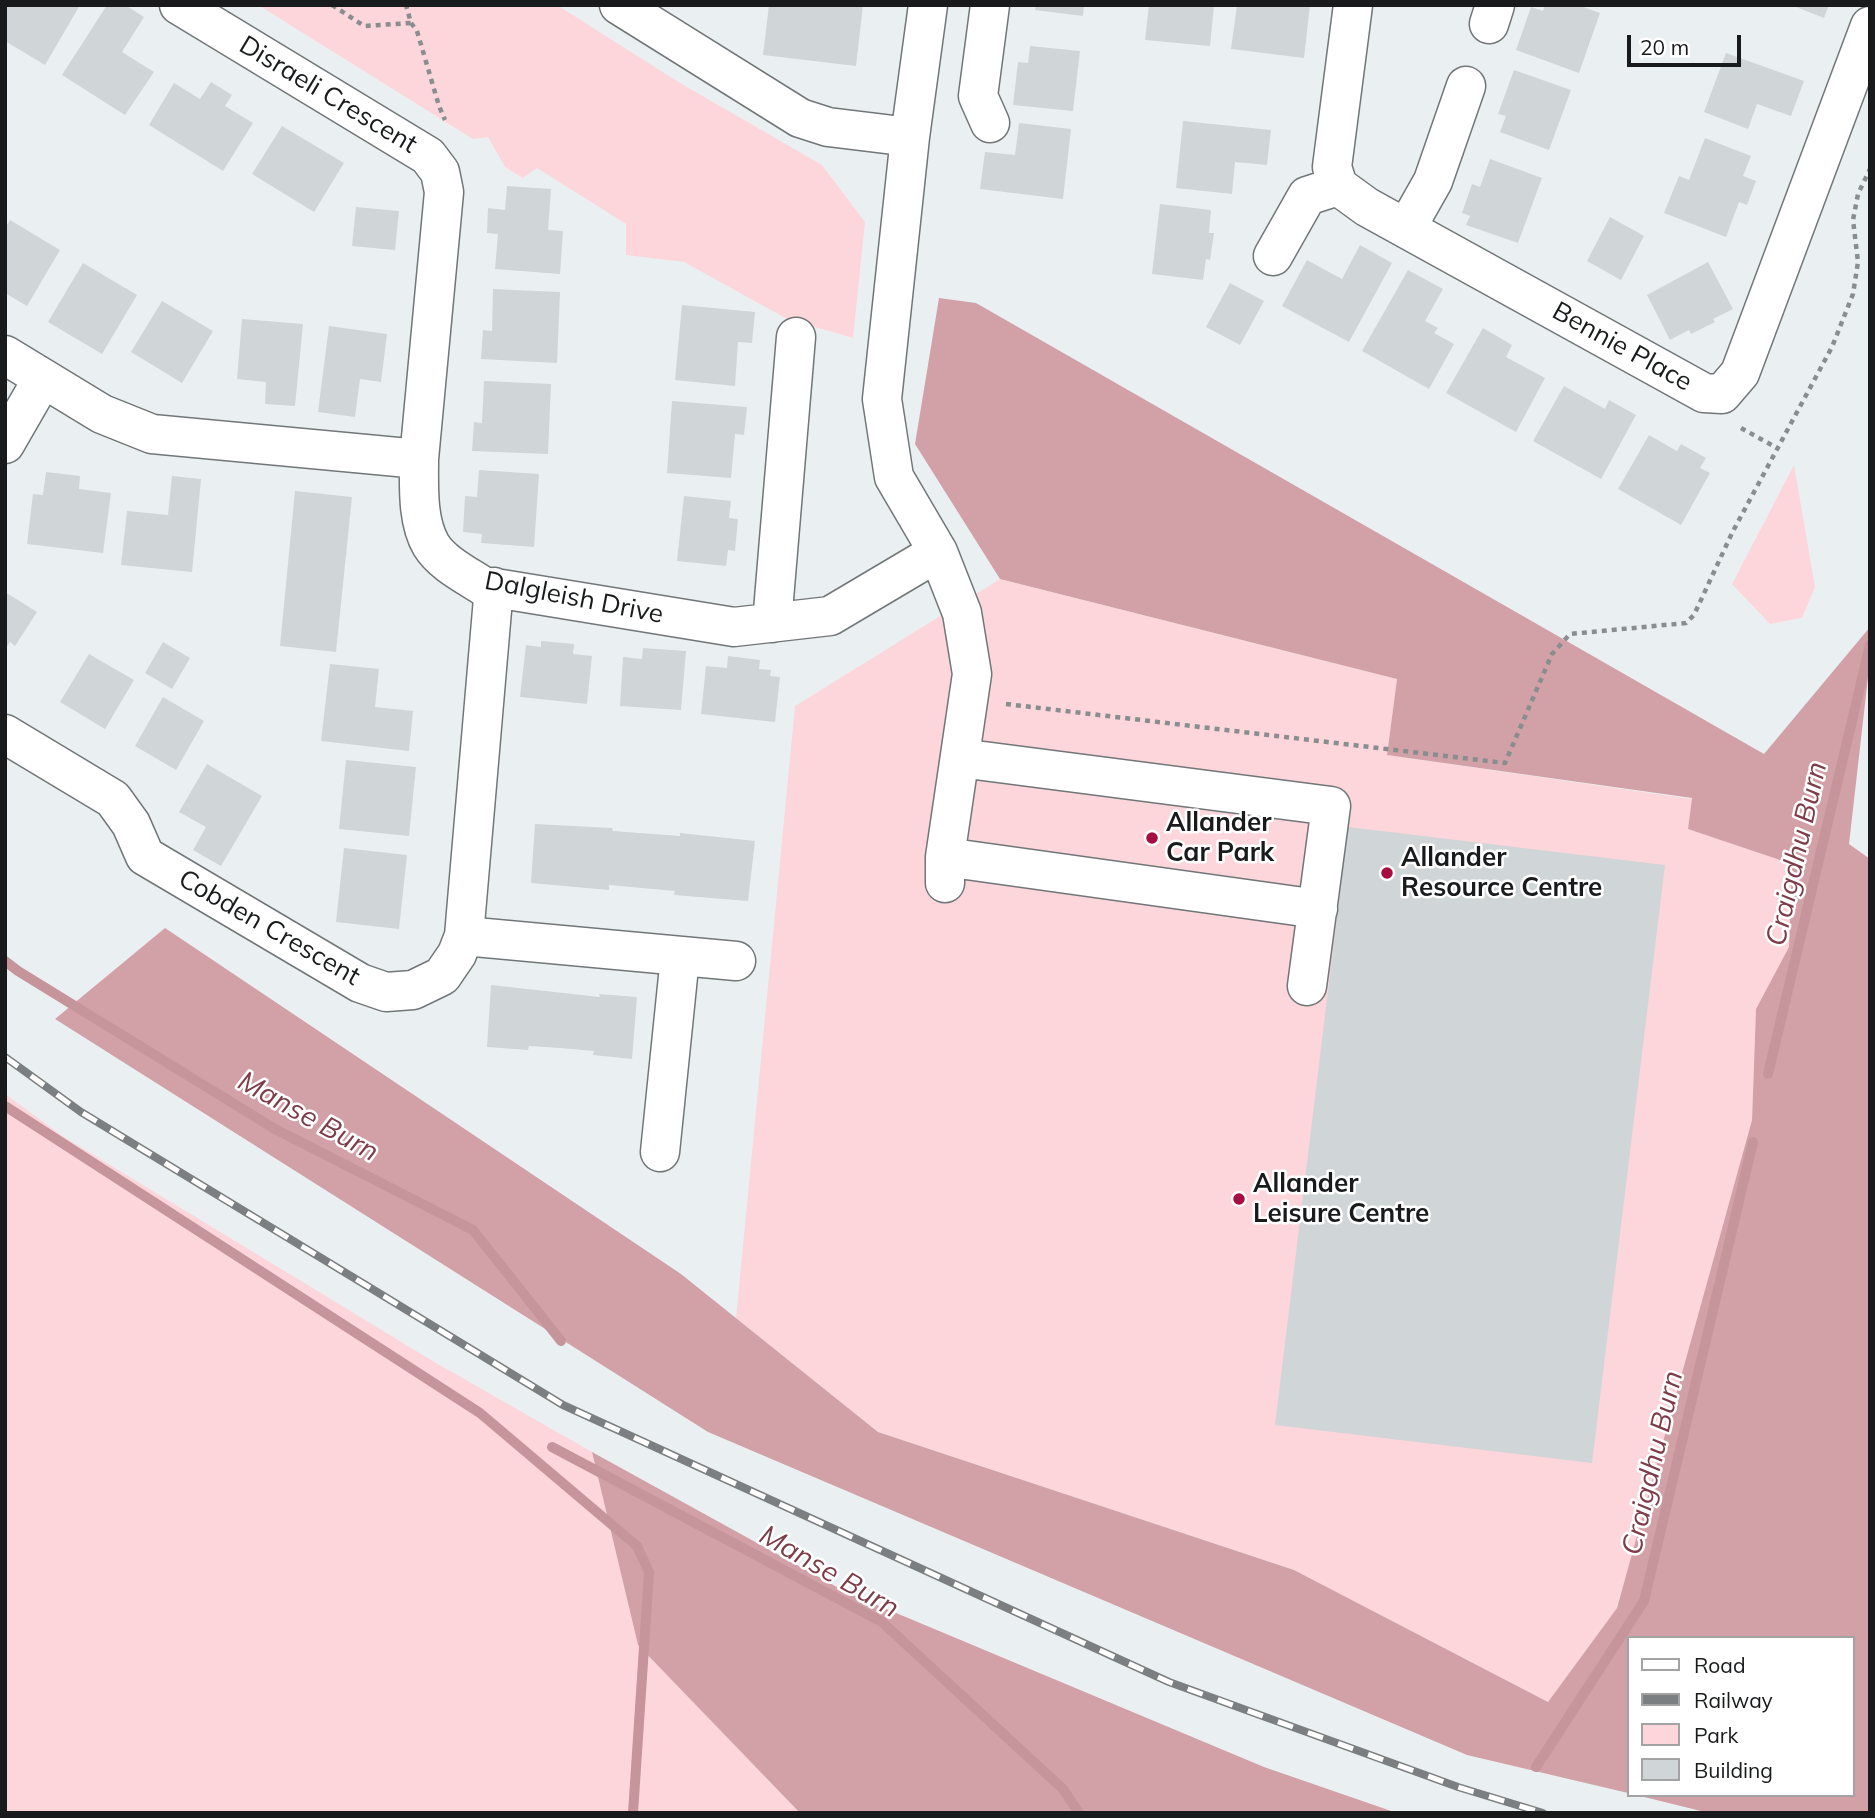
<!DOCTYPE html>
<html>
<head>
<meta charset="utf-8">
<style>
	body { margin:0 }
	#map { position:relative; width:1875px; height:1818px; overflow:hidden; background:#eaf0f2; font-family:Mulish,sans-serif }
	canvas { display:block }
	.frame { position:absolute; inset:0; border:7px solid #181a1b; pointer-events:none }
	.legend { position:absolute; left:1627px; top:1636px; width:228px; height:161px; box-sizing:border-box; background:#fff; border:2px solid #a3a3a4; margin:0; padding:9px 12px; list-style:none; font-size:21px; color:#181a1b }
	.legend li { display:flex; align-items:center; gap:14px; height:35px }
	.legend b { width:35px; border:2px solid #a3a3a4 }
	.scale { position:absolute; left:1627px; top:35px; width:114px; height:32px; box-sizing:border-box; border:4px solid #181a1b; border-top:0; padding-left:9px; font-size:21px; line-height:24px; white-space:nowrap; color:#181a1b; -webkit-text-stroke:5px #fff; paint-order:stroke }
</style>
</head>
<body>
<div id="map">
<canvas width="1875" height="1818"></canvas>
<div class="frame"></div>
<ul class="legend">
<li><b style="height:9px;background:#fff"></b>Road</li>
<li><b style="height:9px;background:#7c7f81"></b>Railway</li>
<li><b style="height:19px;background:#fcd6db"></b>Park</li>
<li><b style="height:19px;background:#d0d5d8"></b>Building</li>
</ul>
<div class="scale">20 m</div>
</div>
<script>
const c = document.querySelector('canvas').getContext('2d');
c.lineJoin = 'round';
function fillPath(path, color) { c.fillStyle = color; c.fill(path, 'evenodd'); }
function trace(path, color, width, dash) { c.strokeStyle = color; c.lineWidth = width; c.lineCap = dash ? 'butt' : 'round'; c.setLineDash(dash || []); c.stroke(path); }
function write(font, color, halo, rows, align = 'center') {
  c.font = font + ' Mulish,sans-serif'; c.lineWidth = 5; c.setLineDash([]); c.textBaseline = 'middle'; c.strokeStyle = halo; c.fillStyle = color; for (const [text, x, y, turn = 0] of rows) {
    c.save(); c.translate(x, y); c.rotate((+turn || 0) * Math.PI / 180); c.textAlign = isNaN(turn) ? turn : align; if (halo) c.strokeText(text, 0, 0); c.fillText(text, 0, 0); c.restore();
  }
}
fillPath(new Path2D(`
	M258,5h299l123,78 142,82 43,57 -12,116 -66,-19 -103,-57 -58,-7v-31l-89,-56 -14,10 -18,-11 -17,-30 -15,2z
	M1794,465l21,122 -13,31 -32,6 -38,-40z
	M1000,579l397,100 -10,76 305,44 -4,30 104,34 -3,84 -33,63 -4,110 -135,488 -69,94 -254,-132 -416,-138 -142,-114 59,-612z
	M5,1094l59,43 367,223 161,92 46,193 162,168h-795z`), '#fcd6db');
fillPath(new Path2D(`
	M939,298l37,5 788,451 106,-127v33l-21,184 21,15v954h-161l-73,-18h216v-157h-224v155l-161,-38 -759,-323 -653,-413 110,-91 516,346 197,158 416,138 254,132 69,-94 135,-488 4,-111 33,-62 3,-83 -104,-35 4,-31 -305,-43 10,-76 -397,-100 -85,-135z
	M592,1452l254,140 418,175 133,46h-597l-162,-168z`), '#d2a1a7');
trace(new Path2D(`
	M5,961l13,10 257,158 198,101 88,111
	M1768,1074l102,-429
	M5,1106l475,307 157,133 12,26 -16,241
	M552,1447l330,175 181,167 16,24
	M1536,1767l108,-166 109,-459`), '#c5959b', 10);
fillPath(new Path2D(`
	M5,5h75l-35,60 -40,-24z
	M107,5h18l19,12 -22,35 32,20 -29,43 -63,-40z
	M769,5h94l-7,61 -93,-11z
	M1036,5h48l-1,11 -48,-6z
	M1149,5h65l-4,41 -65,-6z
	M1237,5h73l-6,53 -73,-9z
	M1545,5h33l22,8 -21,60 -63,-23 15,-43 12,4z
	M1791,5h38l-5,13z
	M1030,46l50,5 -7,60 -60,-6 5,-43 10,1z
	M1726,53l78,28 -13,35 -34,-12 -9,25 -44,-17z
	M1514,70l57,20 -22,60 -49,-18 6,-16 -8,-2z
	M211,82l21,13 -7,11 28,17 -30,48 -74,-46 25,-42 26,16z
	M1183,121l88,9 -4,35 -32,-3 -3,32 -56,-6z
	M1019,123l52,6 -8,70 -83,-10 5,-37 30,3z
	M282,126l62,37 -30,49 -62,-38z
	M1705,138l46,18 -8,20 13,5 -9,24 -8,-3 -13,35 -62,-24 15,-37 10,4z
	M1490,159l52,19 -24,65 -52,-18 4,-9 -8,-3 10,-29 8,3z
	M507,186l44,3 -3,41 15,1 -3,43 -65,-5 3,-35 -11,-1 1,-25 17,2z
	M1160,204l51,6 -2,23h5l-4,27 -4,-1 -3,21 -51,-6z
	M356,207l43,4 -4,39 -43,-4z
	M1610,217l34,19 -23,44 -34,-19z
	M10,220l50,30 -33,56 -22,-13v-65z
	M1360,245l32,18 -43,79 -67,-36 25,-46 35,19z
	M1708,262l25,47 -20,10 2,3 -24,12 -2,-4 -19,10 -23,-45z
	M83,263l54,32 -35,59 -54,-32z
	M1408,270l35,19 -18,32 13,7 -4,5 20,11 -25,45 -67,-38z
	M1230,283l34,18 -24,44 -34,-18z
	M493,289l67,3 -3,71 -76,-4 2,-29 9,1z
	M162,301l51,30 -31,52 -51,-31z
	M682,305l73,7 -3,31 -14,-1 -3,44 -60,-6z
	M242,319l61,5 -8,82 -30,-2 1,-22 -29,-3z
	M329,326l58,8 -6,48 -21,-3 -5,38 -37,-5z
	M1483,328l29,17 -6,12 39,21 -29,54 -70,-39z
	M484,381l67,3 -3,70 -76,-3 2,-29 8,1z
	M1564,386l41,23 4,-9 27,15 -35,64 -68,-38z
	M672,401l75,6 -3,28 -9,-1 -4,44 -64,-5z
	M1649,435l28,16 4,-7 25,14 -6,10 10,5 -29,52 -63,-36z
	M479,470l60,4 -5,73 -53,-4 1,-9 -19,-2 2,-36 12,1z
	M46,472l34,4 -1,13 32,4 -8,60 -76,-9 6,-50 10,1z
	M172,476l29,3 -9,93 -71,-7 6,-54 41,4z
	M295,491l57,6 -16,155 -56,-6z
	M684,496l47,5 -2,17 9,1 -3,32 -7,-1 -2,16 -49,-5z
	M5,592l32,20 -22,34 -5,-4 -5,7z
	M541,641l33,3 -1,10 19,2 -5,48 -67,-7 6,-52 15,2z
	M163,642l27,16 -18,31 -27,-16z
	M643,648l43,3 -5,59 -61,-4 3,-49 19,2z
	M89,654l45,26 -29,49 -45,-27z
	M728,656l32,4 -1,9 12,1 -1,6 10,1 -5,45 -74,-8 5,-48 21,2z
	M330,664l49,5 -4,38 38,4 -4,40 -88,-10z
	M163,697l41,24 -28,49 -41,-24z
	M346,760l70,7 -7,69 -70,-7z
	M207,764l55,32 -41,70 -28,-16 13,-23 -27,-15z
	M535,824l77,4 1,3 67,5v-3l75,8 -7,60 -74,-6 1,-4 -66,-6v5l-78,-7z
	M1348,827l317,38 -73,598 -317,-38z
	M344,848l63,7 -8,74 -63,-7z
	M491,985l109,12 -1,-3 38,3 -5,62 -39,-4 1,-4 -34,-3 -31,-2 -1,4 -41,-3z`), '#d0d5d8');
const minor = new Path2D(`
	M179,5l249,151 12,16 4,20 -25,267
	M619,5l181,113 28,9 82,10
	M928,5l-18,132 -28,262 12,78 44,75 24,61 10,61 -27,183v26
	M1353,5l-21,162 6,19 29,21 337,186 18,1 18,-21 130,-347
	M1489,24l6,-19
	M990,123l-12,-27 12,-91
	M1407,227l26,-46 33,-95
	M1273,256l34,-60 31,-10
	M5,355l97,59 50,20 267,25c0,28 -2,62 12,86 11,18 35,30 52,41l251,41 96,-11 108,-64
	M5,444l38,-66
	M772,623l24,-286
	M5,734l108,65 18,25 14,32 215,127 26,9 27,-2 29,-14 15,-22 7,-18 30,-349
	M960,758l371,48 -24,180
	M945,857l373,52
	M464,936l272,25
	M660,1152l20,-195`);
trace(minor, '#717678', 41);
trace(new Path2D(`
	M332,5l32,21 47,-3 -5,-18
	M411,23l6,8 22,75 6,14
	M1741,428l36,20
	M1006,704l499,59 47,-109 18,-20 116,-11 8,-8 38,-82 100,-186 21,-53 5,-32 -5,-42 5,-26 12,-25`), '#898d8e', 4.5, [5, 5]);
trace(minor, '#fff', 38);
const rail = new Path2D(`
	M5,1057l76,55 482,293 606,277 289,105 85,26`);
trace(rail, '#7c7f81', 8);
trace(rail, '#fff', 5, [16]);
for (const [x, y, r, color] of [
	[1152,838,7,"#a60e42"],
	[1387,873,7,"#a60e42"],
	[1239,1199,7,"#a60e42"]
]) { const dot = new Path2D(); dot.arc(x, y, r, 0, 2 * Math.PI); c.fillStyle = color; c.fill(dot); trace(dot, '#fff', 2.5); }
write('26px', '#181a1b', '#fff', [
	["Disraeli Crescent",328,95,31],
	["Bennie Place",1622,347,29],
	["Dalgleish Drive",574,598,11],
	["Cobden Crescent",269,928,30]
]);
write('bold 26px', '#181a1b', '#fff', [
	["Allander",1166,823],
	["Car Park",1166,853],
	["Allander",1401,858],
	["Resource Centre",1401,888],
	["Allander",1253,1184],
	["Leisure Centre",1253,1214]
], 'left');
write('italic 28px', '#7c3d48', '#fff', [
	["Craigdhu Burn",1797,854,-77],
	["Manse Burn",308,1117,29],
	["Craigdhu Burn",1653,1463,-77],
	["Manse Burn",829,1572,30]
]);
</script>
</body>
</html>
